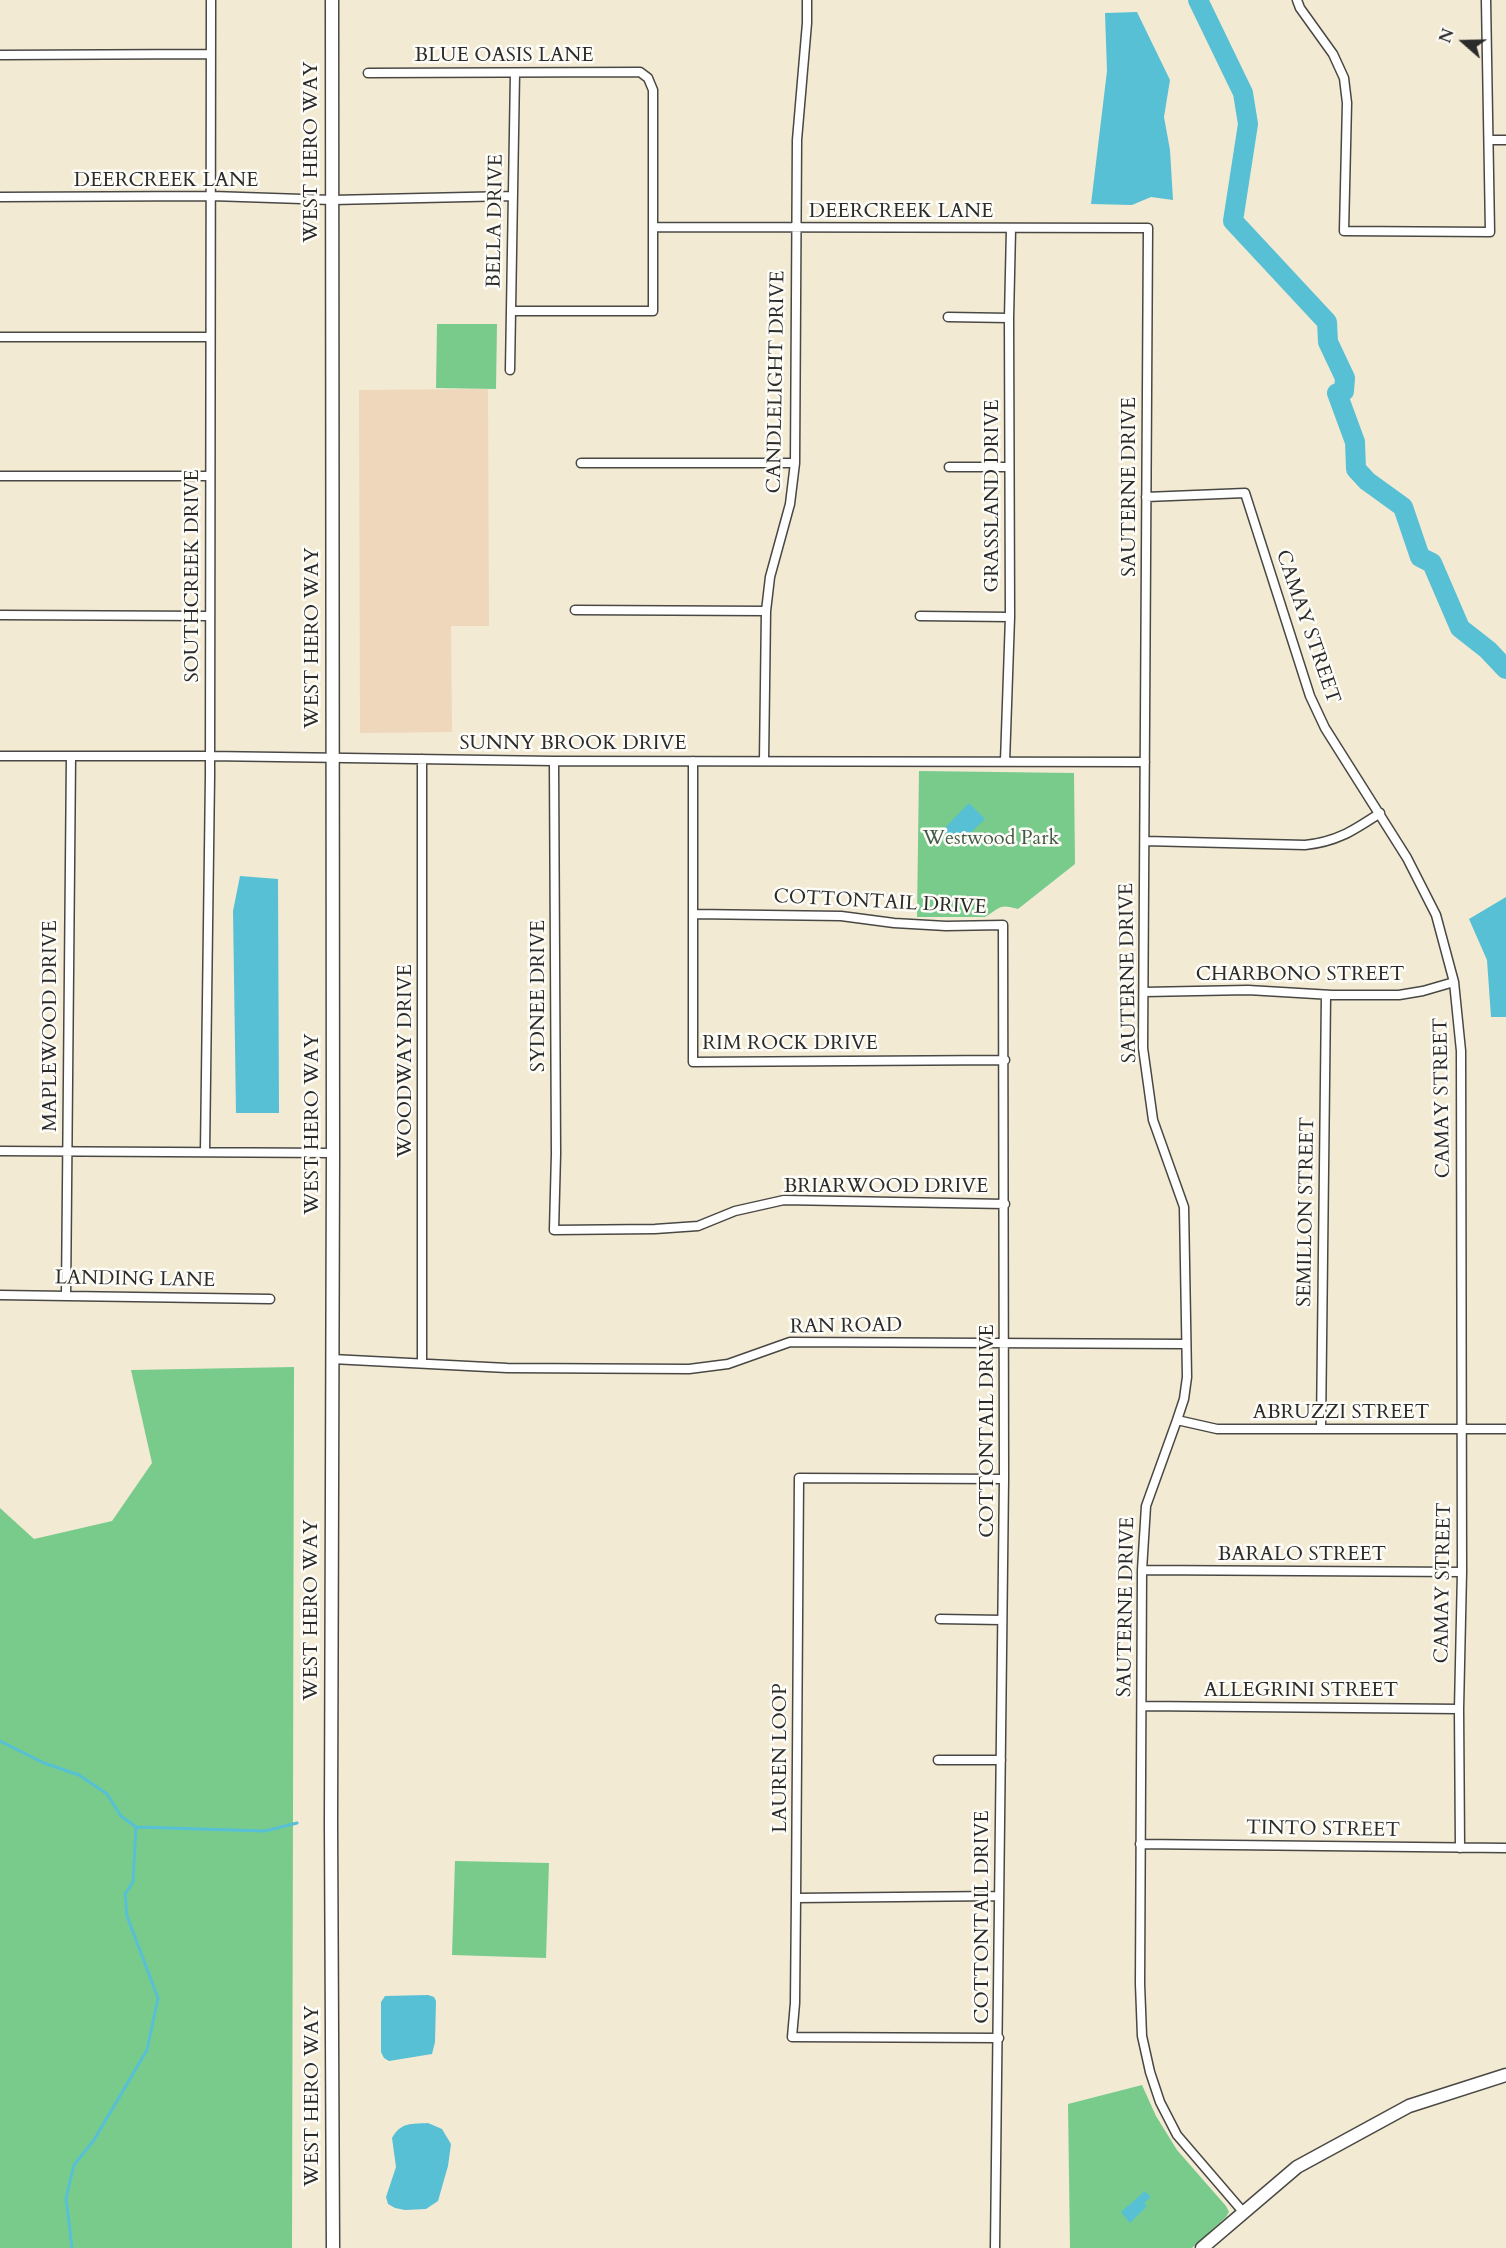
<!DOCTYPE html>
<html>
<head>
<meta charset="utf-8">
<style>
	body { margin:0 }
	#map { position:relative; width:1506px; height:2248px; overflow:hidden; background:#f3ead3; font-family:Cardo,serif }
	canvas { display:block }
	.north { position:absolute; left:1434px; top:12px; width:60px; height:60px; -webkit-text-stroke:4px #fdfcf7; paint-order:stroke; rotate:290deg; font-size:16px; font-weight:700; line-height:24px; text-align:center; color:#2b2b2b }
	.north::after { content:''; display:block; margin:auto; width:21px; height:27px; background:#2b2b2b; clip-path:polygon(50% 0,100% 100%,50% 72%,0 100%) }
</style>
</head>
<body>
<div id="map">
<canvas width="1506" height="2248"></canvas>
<div class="north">N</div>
</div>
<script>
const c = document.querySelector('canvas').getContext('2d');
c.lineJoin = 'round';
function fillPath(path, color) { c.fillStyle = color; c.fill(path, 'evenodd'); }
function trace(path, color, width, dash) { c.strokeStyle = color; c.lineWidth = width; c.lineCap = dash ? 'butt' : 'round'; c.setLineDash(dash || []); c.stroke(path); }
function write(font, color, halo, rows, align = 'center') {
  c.font = font + ' Cardo,serif'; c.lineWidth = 5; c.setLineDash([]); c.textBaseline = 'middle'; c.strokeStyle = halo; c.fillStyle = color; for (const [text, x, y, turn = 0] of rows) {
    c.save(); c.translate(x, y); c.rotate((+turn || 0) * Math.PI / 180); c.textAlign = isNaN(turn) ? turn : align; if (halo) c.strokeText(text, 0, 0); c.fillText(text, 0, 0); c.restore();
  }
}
fillPath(new Path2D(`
	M488,389l1,237h-38l1,106 -92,1 -1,-343z`), '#eed7bb');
fillPath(new Path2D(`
	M437,324h60l-1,65 -60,-1z
	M919,771l155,2 1,91 -57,45c-19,-6 -18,-1 -33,8h-68z
	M294,1367l-2,881h-292v-740l34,31 78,-18 40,-58 -21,-93z
	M455,1861l94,2 -3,95 -94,-3z
	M1142,2085l14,31 21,34 49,56 3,6 -3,5 -34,31h-122l-2,-144z`), '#79cb8c');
fillPath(new Path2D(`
	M1137,12l33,68 -6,37 6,33 3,50 -22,-3 -19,8 -41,-1 16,-133 -2,-58z
	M969,803l16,16 -27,26 -15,-15z
	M240,876l38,3 1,234h-43l-3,-202z
	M1506,897v120h-15l-4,-57 -18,-41z
	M428,1995l6,2 2,4 -1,41 -3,12 -43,7 -5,-3 -3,-6v-50l4,-6z
	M428,2123l14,6 9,15 -3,22 -10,35 -12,8 -21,1 -10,-2 -7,-4 -2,-7 10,-30 -4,-29c9,-16 19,-14 36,-15z
	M1145,2191l6,6 -7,6 3,3 -17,17 -9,-11z`), '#57c0d4');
trace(new Path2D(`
	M0,1741l44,22 35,12 28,19 14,22 15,11 -3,55 -8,12 2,22 31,82 -11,52 -53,90 -20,25 -8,33 6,50
	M136,1827l129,4 32,-8`), '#57c0d4', 3);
trace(new Path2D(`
	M1198,0l45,93 5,31 -15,97 94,101 1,20 17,36 -1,13 -7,2 18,49 1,27 11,12 36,26 17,50 12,6 28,65 28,22 18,19`), '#57c0d4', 20);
const street = new Path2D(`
	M1297,0l3,8 33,46 11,24 3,25 -3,128 146,1 -4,-232
	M0,55l211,-1
	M368,73l272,-1 8,6 5,12v221h-142
	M1490,140h16
	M0,197l212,-1 120,4 180,-4
	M653,227l495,1 -5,820 10,72 31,87 3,170 -3,22 -7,21 -31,86 -4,64 -2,414 2,52 8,36 10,30 17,33 67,78
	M948,317l61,1
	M0,337h210
	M510,370l5,-297
	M581,463h214
	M949,467h60
	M0,476h210
	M1146,497l99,-4 65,203 15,32 82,130 29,57 18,67 7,69 1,521 -3,137 1,139
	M575,610l191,1
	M0,615l210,1
	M920,616l90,1
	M0,756h209l345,5 591,1
	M422,759v604
	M554,761l2,393 -2,76 101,-1 43,-3 37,-15 49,-11 221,4
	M693,761v301l312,-2
	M764,761l2,-150 4,-34 20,-73 5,-41 2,-323 10,-117v-23
	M1005,762l5,-145 -1,-299 2,-89
	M1145,841l160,4c32,-3 49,-15 75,-32
	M693,914l148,2 53,7 52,3 57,-1 1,554 -9,769
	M1144,992l104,-2 84,5h67l24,-4 31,-9
	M0,1151l333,2
	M205,1152l5,-376 1,-776
	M0,1295l270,4
	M66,1296l5,-540
	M332,1359l175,9 182,1 39,-5 62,-22 395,2
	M1177,1420l40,9h289
	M1321,1429l5,-434
	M1142,1570l320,2
	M940,1619l62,1
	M1142,1706l317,3
	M938,1760h63
	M1140,1844l366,4
	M796,1898l202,-2
	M999,2038l-207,-1 3,-34 1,-105 3,-420 205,1`);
const secondary = new Path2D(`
	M332,0l1,1153 -2,669 2,426
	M1202,2248l95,-81 112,-61 97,-31`);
trace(street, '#494844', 11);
trace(secondary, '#494844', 15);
trace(street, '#fff', 8);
trace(secondary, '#fff', 12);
write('20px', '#2b2b2b', '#fdfcf7', [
	["BLUE OASIS LANE",504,56],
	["WEST HERO WAY",312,152,-90],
	["DEERCREEK LANE",166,181],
	["DEERCREEK LANE",901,212],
	["BELLA DRIVE",496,221,-89],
	["CANDLELIGHT DRIVE",777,382,-89],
	["SAUTERNE DRIVE",1130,487,-90],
	["GRASSLAND DRIVE",993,496,-90],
	["SOUTHCREEK DRIVE",193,576,-90],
	["CAMAY STREET",1307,627,71],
	["WEST HERO WAY",313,638,-90],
	["SUNNY BROOK DRIVE",573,744],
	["COTTONTAIL DRIVE",880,903,3],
	["SAUTERNE DRIVE",1129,973,-91],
	["CHARBONO STREET",1300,975],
	["SYDNEE DRIVE",539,996,-90],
	["MAPLEWOOD DRIVE",51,1026,-90],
	["RIM ROCK DRIVE",790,1044],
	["WOODWAY DRIVE",406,1061,-90],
	["CAMAY STREET",1443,1098,-91],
	["WEST HERO WAY",313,1124,-90],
	["BRIARWOOD DRIVE",886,1187],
	["SEMILLON STREET",1307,1212,-89],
	["LANDING LANE",135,1280,1],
	["RAN ROAD",846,1327,-1],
	["ABRUZZI STREET",1341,1413],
	["COTTONTAIL DRIVE",988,1431,-90],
	["BARALO STREET",1302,1555],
	["CAMAY STREET",1444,1583,-89],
	["SAUTERNE DRIVE",1127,1607,-89],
	["WEST HERO WAY",312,1610,-90],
	["ALLEGRINI STREET",1301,1691],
	["LAUREN LOOP",781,1758,-90],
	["TINTO STREET",1323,1830,1],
	["COTTONTAIL DRIVE",983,1917,-90],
	["WEST HERO WAY",313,2096,-90]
]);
write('20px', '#425b48', '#fdfcf7', [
	["Westwood Park",991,839]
]);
</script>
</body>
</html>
